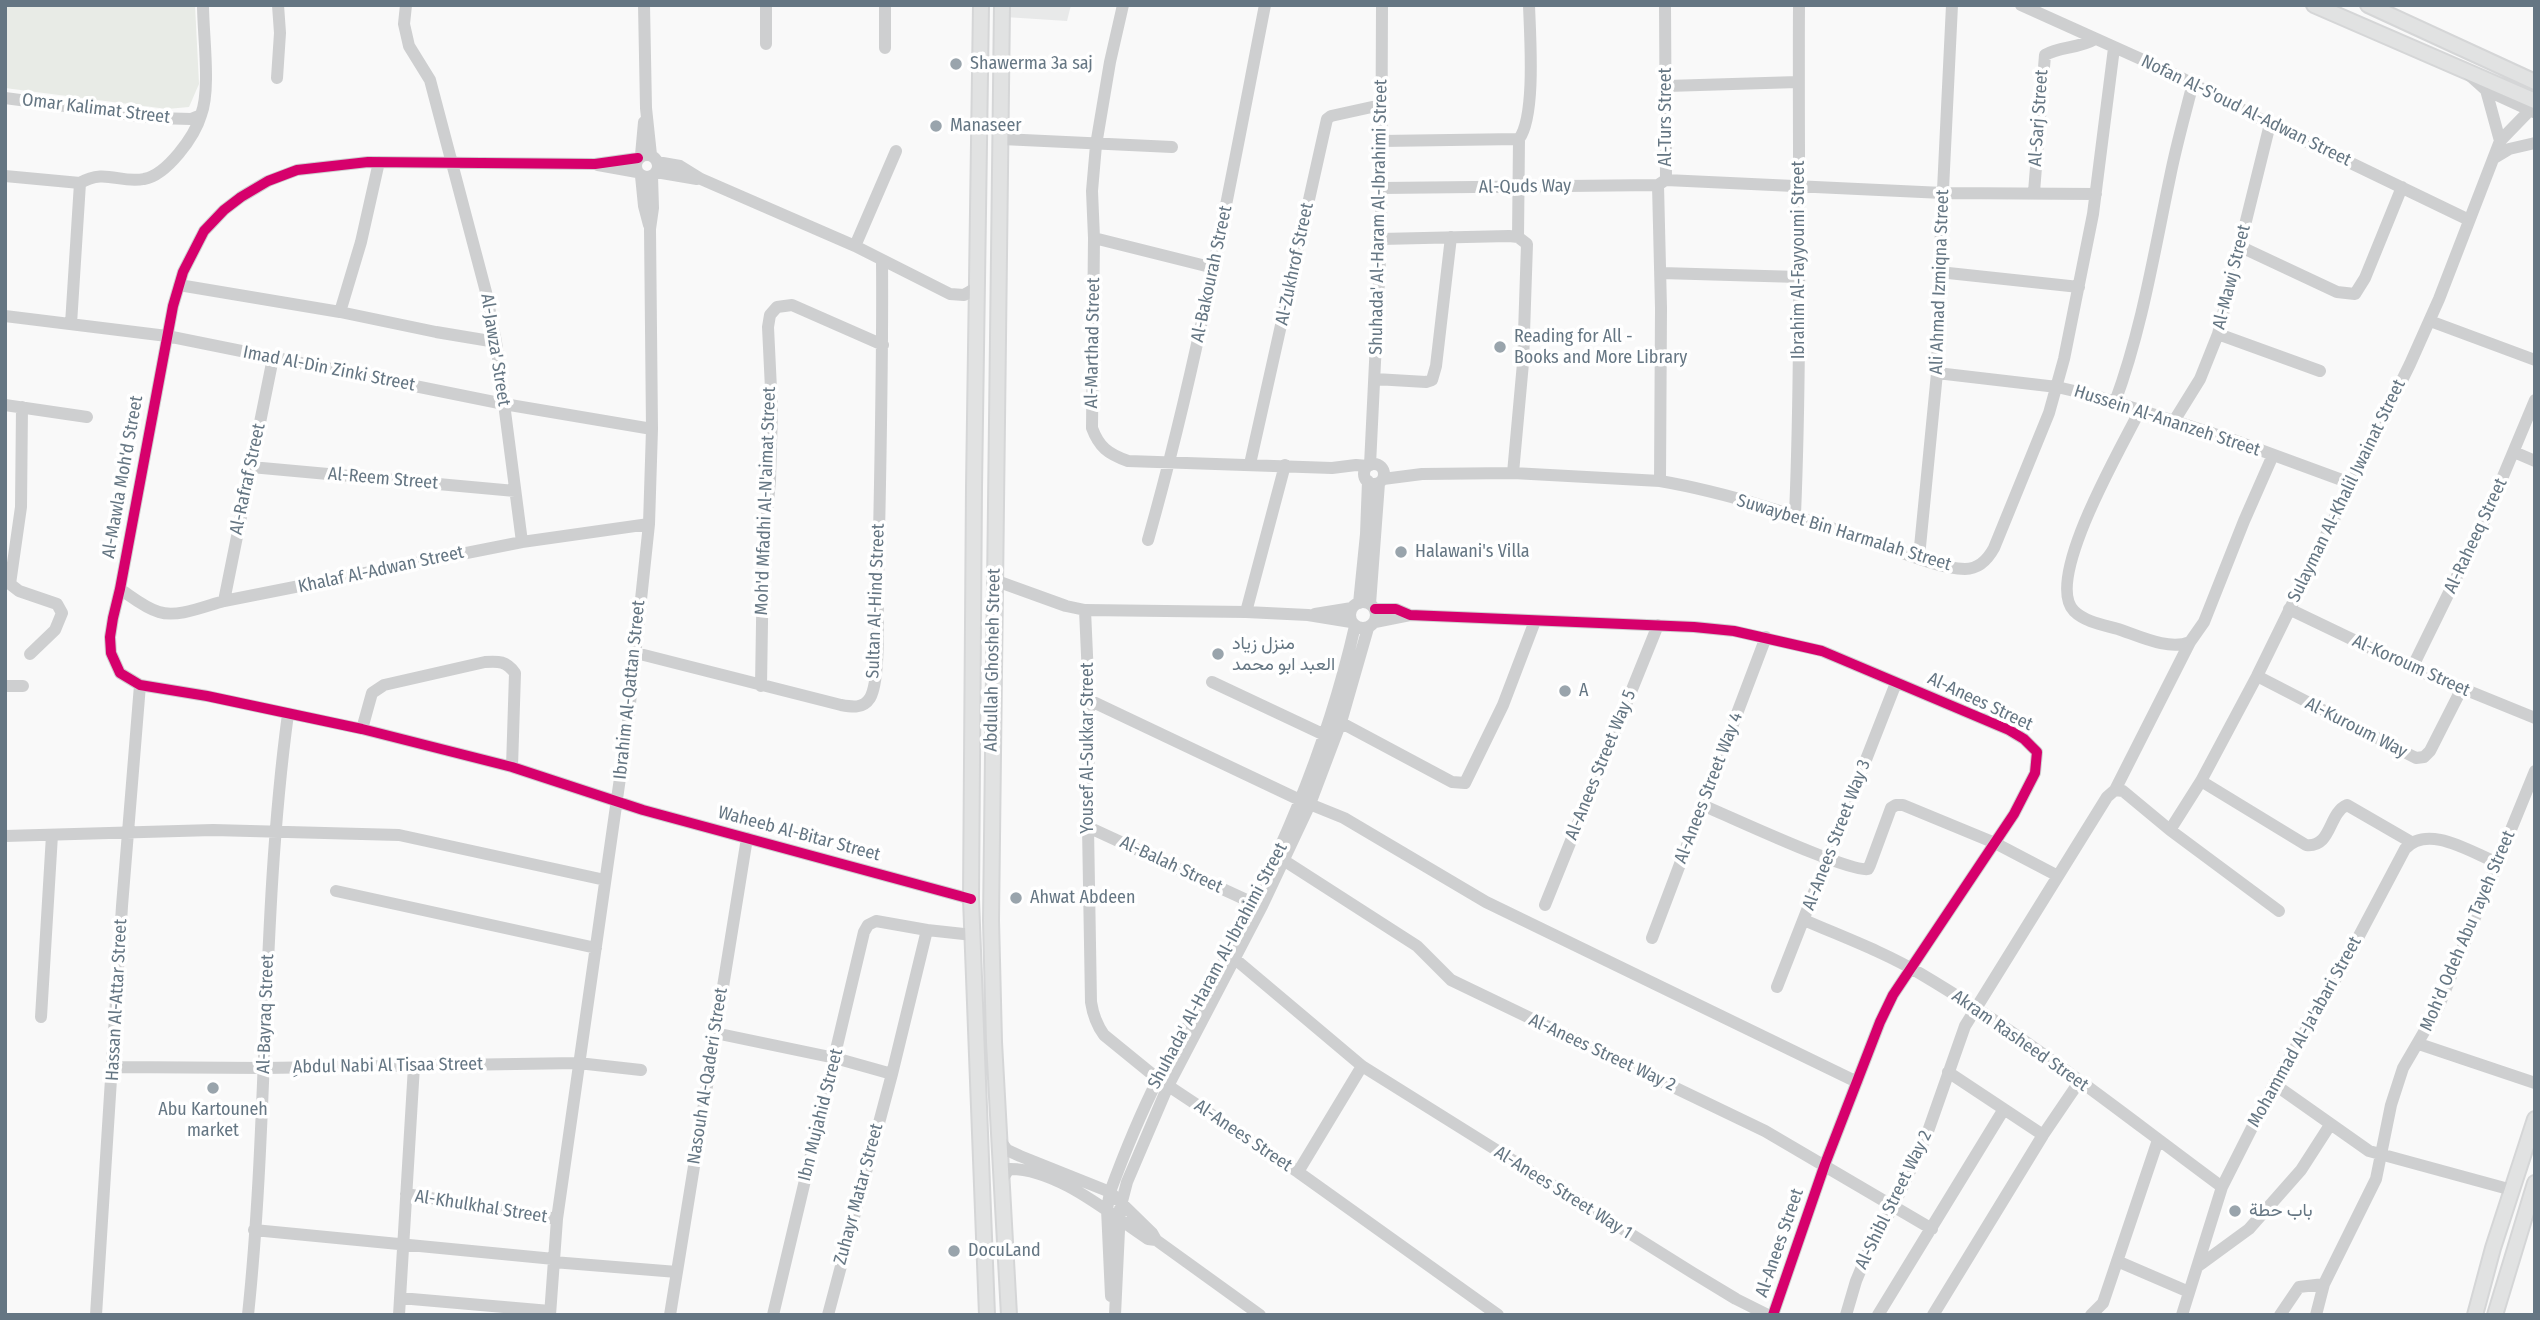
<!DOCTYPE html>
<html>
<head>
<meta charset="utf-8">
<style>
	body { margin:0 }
	#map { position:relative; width:2540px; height:1320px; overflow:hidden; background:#f9f9f9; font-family:"Fira Sans Condensed",sans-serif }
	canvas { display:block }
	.frame { position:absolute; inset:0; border:7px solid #657683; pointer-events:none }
</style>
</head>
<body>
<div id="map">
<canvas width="2540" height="1320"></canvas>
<div class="frame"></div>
</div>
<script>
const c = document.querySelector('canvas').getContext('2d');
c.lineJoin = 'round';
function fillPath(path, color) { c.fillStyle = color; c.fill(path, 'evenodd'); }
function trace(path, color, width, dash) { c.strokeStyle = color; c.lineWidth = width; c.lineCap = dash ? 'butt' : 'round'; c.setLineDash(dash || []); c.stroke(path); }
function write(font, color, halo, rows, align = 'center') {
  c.font = font + ' "Fira Sans Condensed",Vazirmatn,sans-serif'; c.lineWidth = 7; c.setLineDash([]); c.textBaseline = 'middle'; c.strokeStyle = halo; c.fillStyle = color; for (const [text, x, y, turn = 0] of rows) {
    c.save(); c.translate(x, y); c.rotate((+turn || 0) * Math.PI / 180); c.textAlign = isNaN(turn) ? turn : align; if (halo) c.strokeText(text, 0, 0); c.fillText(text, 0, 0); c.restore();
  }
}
fillPath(new Path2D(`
	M1005,5h66l-4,16 -62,-4z`), '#e8e9e9');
fillPath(new Path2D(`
	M5,5h190l4,79 -10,23 -22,2 -162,-21z`), '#e8ebe6');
const major = new Path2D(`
	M981,5l-7,482 -3,412 16,416
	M1002,5l-11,915 3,122 15,273
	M2314,5l221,96
	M2368,5l167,77
	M2475,1315l18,-67 42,-129
	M2495,1315l40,-132`);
trace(major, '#d5d6d7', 18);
trace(new Path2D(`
	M406,5l-2,19 5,22 21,34 56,212 10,50 26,200
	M644,5l2,103 5,47
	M885,5v43
	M1123,5l-13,57 -14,83 -4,46 2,47 -2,190c7,19 16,26 36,33l204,7 24,-3 12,1
	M1665,5l1,175
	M2021,5l151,68 98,51 199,96
	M766,44v-39
	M2466,72l20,18 48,22
	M277,78l3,-45 -2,-28
	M1667,86l131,-4
	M2486,90l14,51
	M5,98l150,20 36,1 10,-4c10,-26 2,-80 2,-110
	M1002,139l170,8
	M1381,141l138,-2
	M636 166a11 11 0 1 1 22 0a11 11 0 1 1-22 0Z
	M641,155l3,-33
	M638,158l-43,6 -227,-2 -71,8 -29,11 -27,16 -17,13 -20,21 -21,41 -10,34 -53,283 -7,29 -3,19 1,16 9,20 20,12 67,11 155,33 150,38 131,43 328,89
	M2494,158l15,-9 26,-6
	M657,162l23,4 21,13 154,67 95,48 14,1 12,-7
	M598,165l39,7
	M656,172l41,7
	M5,176l75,7 -9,141
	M641,176l3,30 5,19
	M1666,180l277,13 153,1
	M80,183c25,-15 40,1 64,-4 23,-4 51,-43 57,-64
	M1658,185l3,123 -1,173
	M1382,188l276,-3 6,-4
	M2034,192l11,-137c15,-9 33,-6 50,-16
	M1518,237l1,-98c17,-23 11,-103 10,-134
	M1094,238l120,30
	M1381,239l128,-3 9,1 9,7 -4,119 -10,110
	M855,246l41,-95
	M2241,247l96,45 18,2 10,-16 37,-91
	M1939,272l140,15
	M1661,273l138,4
	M179,285l161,27 96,20 60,10
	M340,312l21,-70 18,-80
	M5,316l162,20 337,68 148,25
	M2430,321l105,39
	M2218,334l102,37
	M1937,373l120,14 39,9 137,44 117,43
	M1375,379l51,3 6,-2 4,-14 15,-129
	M2115,402c27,-73 39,-149 55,-225 6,-31 15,-62 23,-94
	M5,405l82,12
	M22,407l-1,100 -11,77 9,7 38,13 5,9 -7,17 -25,24
	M2140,410c-17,35 -97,170 -66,201 11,11 30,14 44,18 21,7 51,22 72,13
	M2174,421l26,-42 18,-45 52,-210
	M2514,452l21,9
	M1364 474a10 10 0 1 1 20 0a10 10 0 1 1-20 0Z
	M1250,464l77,-345 4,-3 50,-11
	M1370,465l11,-226 1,-234
	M251,467l264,24
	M1383,479l39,-5 91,-1 147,8c70,12 140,36 207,59 27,9 71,29 98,29 14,0 23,-10 29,-21l55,-135 15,-54 29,-145 21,-166
	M1795,515c7,-170 3,-340 4,-510
	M1148,540c50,-176 82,-356 117,-535
	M1919,557l18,-184 2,-101 13,-267
	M994,580l72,26 19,4 161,2 62,3 43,7
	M120,589c12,8 25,19 39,23 19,6 46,-6 65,-11l298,-59 127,-18
	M224,601l49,-243
	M1350 615a13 13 0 1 1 26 0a13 13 0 1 1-26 0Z
	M1359,603l7,-69 2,-53
	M1370,604l9,-121
	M1375,609h21l14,6 284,12 40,4 88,20 187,79 15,9 13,13 -2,21 -21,41 -121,181 -13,27 -55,142 -52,151
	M2289,609l123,59 123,50
	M1085,610l4,90 -1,127 3,175c2,13 5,22 13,33l54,44 140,93 200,143
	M1246,612l39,-147
	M1315,614l37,-6
	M1375,622l35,-7
	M636,653l205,52c11,2 22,4 29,-7 11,-19 7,-87 8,-112 2,-108 5,-217 4,-326
	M2412,668l74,-151 49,-117
	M2257,676l159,82 8,-1 6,-6 31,-61
	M1212,682l119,56
	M5,686h18
	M761,686l2,-126 7,-80 2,-70 -4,-83 2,-12 7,-8 15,-2 91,40
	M1089,700l213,101 42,17 142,84 371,180
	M1336,720l116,62 13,1 38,-78 32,-84
	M362,729l10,-36 12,-8 101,-23c14,-1 21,-1 30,11l-3,94
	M2201,781l105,64c26,3 22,-32 41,-40l64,37
	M2115,790l8,1 47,39 109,81
	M1702,805c27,11 147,68 166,64l2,-4 21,-57 5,-3h7l92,38 63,33
	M1088,827l165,76
	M2170,830l31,-49 56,-105 153,-312 29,-65 61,-158 30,-31
	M5,836l208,-6 186,5 206,45
	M1277,856l140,90 34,34 314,151 167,98
	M336,891l260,57
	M1545,905l113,-280
	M1804,920c39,17 80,32 117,54 105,62 202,140 301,213
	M927,930l46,5
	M1652,938l114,-301
	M1235,959l127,107 331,207 43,26 32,16
	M1777,987l119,-304
	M41,1017l11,-182
	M715,1033l120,25 57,16
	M2419,1044l116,39
	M113,1067l151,1 314,-5 63,7
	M1948,1072l95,63
	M2274,1084l95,67 143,39
	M999,1139l8,11 13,6 90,36 42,41 4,7 104,75
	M1298,1172l64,-106
	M1001,1181l8,-12c48,-1 101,45 139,70l8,1
	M406,1194l151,25
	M254,1230l300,29
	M2117,1261l72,31
	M553,1262l124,10
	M2197,1267l52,-38 52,-59 29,-45
	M1111,1296l-4,-87 3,-17c14,-38 30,-77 48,-113 17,-33 38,-65 55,-98 63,-114 113,-228 142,-355
	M400,1298l150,13
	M96,1315l26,-409 18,-221
	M248,1315c21,-200 13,-402 40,-601
	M399,1315l15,-249
	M550,1315l7,-96 71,-497 21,-198 3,-95 -2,-200 3,-21 -1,-32
	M670,1315l77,-477
	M773,1315l91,-383 4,-7 8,-4 51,9 -35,144 -64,241
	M1115,1315l5,-106 7,-27 41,-96 94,-180 48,-102 31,-82 27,-94
	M1846,1315l10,-34 15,-36 23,-40 32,-68 39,-111 142,-229 8,-7 75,-148 14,-20 40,-101 29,-66
	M1878,1315l126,-206
	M1933,1315l110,-180 36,-53
	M2091,1315l12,-12 55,-163
	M2182,1315l40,-128 52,-103 68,-116 63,-119c23,-26 67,4 93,14
	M2280,1315l19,-28 25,-3
	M2316,1315l8,-31 52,-105 15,-74 12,-37 35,-60 97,-237`), '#cecfd0', 12);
trace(major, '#e1e2e2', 14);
trace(new Path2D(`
	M638,158l-43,6 -227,-2 -71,8 -29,11 -27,16 -17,13 -20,21 -21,41 -10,34 -53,283 -7,29 -3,19 1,16 9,20 20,12 67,11 155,33 150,38 131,43 328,89
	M1375,609h21l14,6 284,12 40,4 88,20 187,79 15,9 13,13 -2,21 -21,41 -121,181 -13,27 -55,142 -52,151`), '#d6006c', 10);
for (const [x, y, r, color] of [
	[956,64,7,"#99a4ac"],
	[936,126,7,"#99a4ac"],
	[1500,347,7,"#99a4ac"],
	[1401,552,7,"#99a4ac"],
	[1218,654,7,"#99a4ac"],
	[1565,691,7,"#99a4ac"],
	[1016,898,7,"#99a4ac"],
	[213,1088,7,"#99a4ac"],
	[2235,1211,7,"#99a4ac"],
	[954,1251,7,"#99a4ac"]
]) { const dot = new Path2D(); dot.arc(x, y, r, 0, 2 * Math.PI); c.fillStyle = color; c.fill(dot); trace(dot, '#fff', 2.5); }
write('18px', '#657683', '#fff', [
	["Shawerma 3a saj",970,64],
	["Manaseer",950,126],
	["Reading for All -",1514,337],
	["Books and More Library",1514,358],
	["Halawani's Villa",1415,552],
	["منزل زياد",1232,644],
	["العبد ابو محمد",1232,665],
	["A",1579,691],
	["Ahwat Abdeen",1030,898],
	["Abu Kartouneh",213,1110,"center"],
	["market",213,1131,"center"],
	["باب حطة",2249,1211],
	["DocuLand",968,1251]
], 'left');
write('18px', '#657683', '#fff', [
	["Omar Kalimat Street",96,109,7],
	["Nofan Al-S'oud Al-Adwan Street",2246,111,26],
	["Al-Turs Street",1666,117,-90],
	["Al-Sarj Street",2039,118,-86],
	["Al-Quds Way",1525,187,-1],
	["Shuhada' Al-Haram Al-Ibrahimi Street",1379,217,-89],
	["Ibrahim Al-Fayyoumi Street",1799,260,-90],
	["Al-Zukhrof Street",1295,264,-78],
	["Al-Bakourah Street",1212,274,-78],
	["Al-Mawj Street",2232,277,-76],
	["Ali Ahmad Izmiqna Street",1940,282,-88],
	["Al-Marthad Street",1093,343,-89],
	["Al-Jawza' Street",495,350,81],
	["Imad Al-Din Zinki Street",329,369,11],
	["Hussein Al-Ananzeh Street",2167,421,18],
	["Al-Mawla Moh'd Street",123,477,-80],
	["Al-Rafraf Street",248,479,-78],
	["Al-Reem Street",383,479,5],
	["Sulayman Al-Khalil Jwainat Street",2347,491,-64],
	["Moh'd Mfadhi Al-N'aimat Street",766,501,-88],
	["Suwaybet Bin Harmalah Street",1844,533,17],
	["Al-Raheeq Street",2476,536,-65],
	["Khalaf Al-Adwan Street",381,570,-12],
	["Sultan Al-Hind Street",876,601,-88],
	["Abdullah Ghosheh Street",993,660,-89],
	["Al-Koroum Street",2411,666,24],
	["Ibrahim Al-Qattan Street",630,690,-84],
	["Al-Anees Street",1980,702,25],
	["Al-Kuroum Way",2356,728,27],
	["Yousef Al-Sukkar Street",1088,748,-90],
	["Al-Anees Street Way 5",1601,765,-68],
	["Al-Anees Street Way 4",1709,788,-69],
	["Waheeb Al-Bitar Street",799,834,15],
	["Al-Anees Street Way 3",1837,835,-69],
	["Al-Balah Street",1171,865,25],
	["Moh'd Odeh Abu Tayeh Street",2468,931,-67],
	["Shuhada' Al-Haram Al-Ibrahimi Street",1218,966,-62],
	["Hassan Al-Attar Street",117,1000,-87],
	["Al-Bayraq Street",266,1014,-88],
	["Mohammad Al-Ja'abari Street",2305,1032,-61],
	["Akram Rasheed Street",2020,1041,35],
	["Al-Anees Street Way 2",1602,1053,25],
	["ِAbdul Nabi Al Tisaa Street",388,1066,-1],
	["Nasouh Al-Qaderi Street",708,1076,-81],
	["Ibn Mujahid Street",821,1115,-76],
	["Al-Anees Street",1243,1136,34],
	["Al-Anees Street Way 1",1563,1193,32],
	["Zuhayr Matar Street",859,1194,-75],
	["Al-Shibl Street Way 2",1894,1200,-64],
	["Al-Khulkhal Street",481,1207,9],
	["Al-Anees Street",1780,1243,-71]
]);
</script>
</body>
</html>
